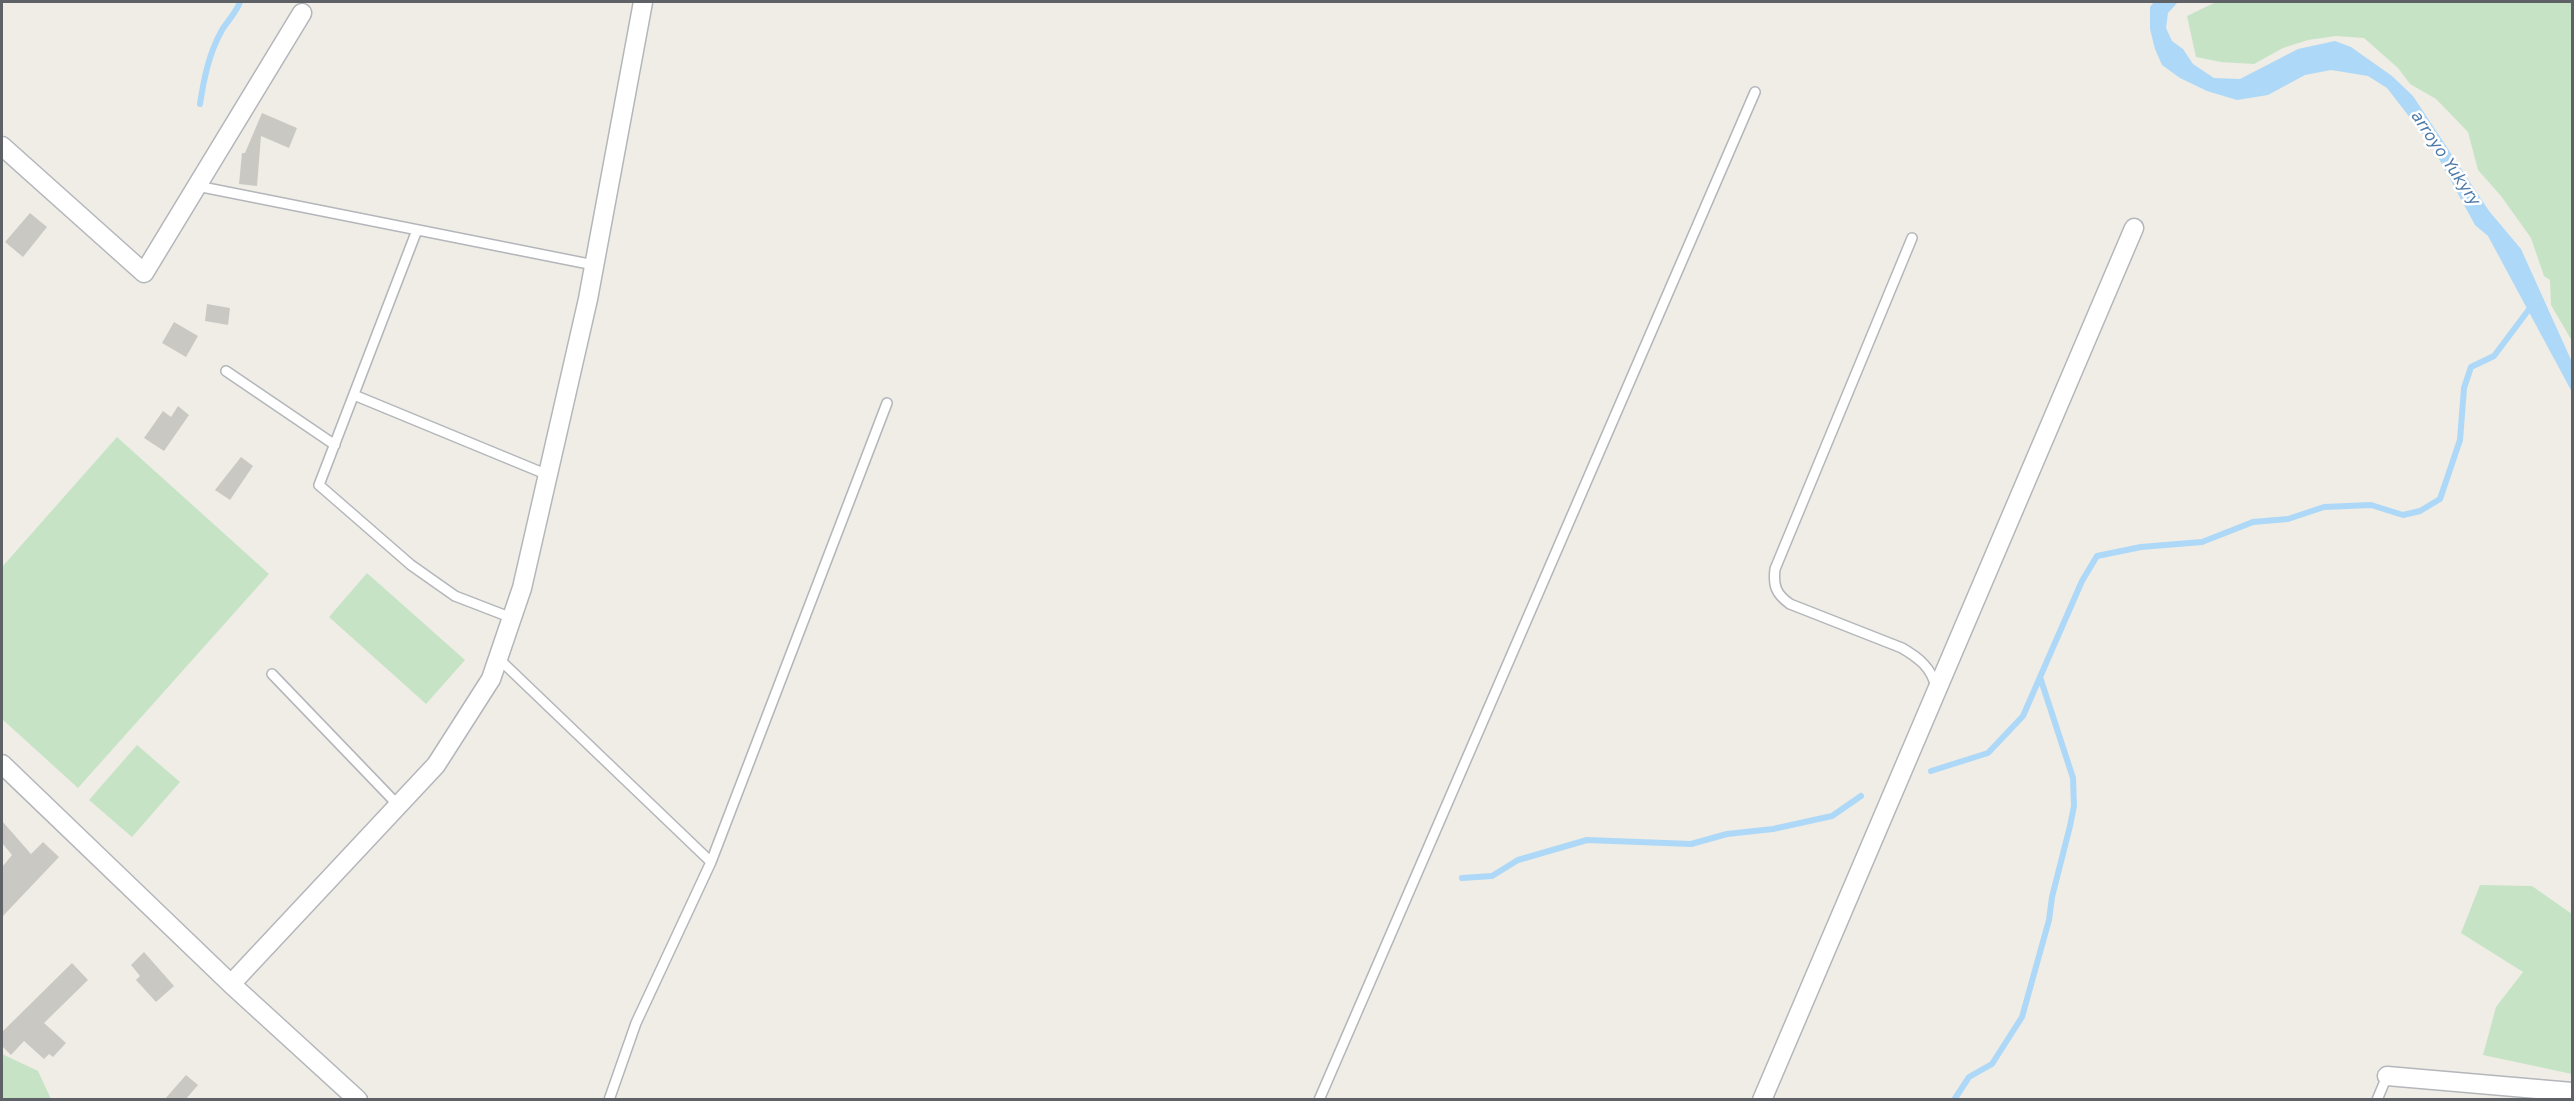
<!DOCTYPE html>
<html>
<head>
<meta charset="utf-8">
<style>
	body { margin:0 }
	#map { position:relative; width:2574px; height:1101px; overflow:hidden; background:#efede6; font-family:"DejaVu Sans",sans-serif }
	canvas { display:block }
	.frame { position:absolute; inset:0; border:3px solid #5e6165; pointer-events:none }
</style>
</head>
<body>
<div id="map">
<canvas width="2574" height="1101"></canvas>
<div class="frame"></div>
</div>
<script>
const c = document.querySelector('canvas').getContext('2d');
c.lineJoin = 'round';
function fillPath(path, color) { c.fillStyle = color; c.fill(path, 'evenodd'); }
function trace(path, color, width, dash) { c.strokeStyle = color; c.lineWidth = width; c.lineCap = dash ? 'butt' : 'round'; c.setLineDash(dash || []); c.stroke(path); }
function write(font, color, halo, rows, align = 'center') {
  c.font = font + ' "DejaVu Sans",sans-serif'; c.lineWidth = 5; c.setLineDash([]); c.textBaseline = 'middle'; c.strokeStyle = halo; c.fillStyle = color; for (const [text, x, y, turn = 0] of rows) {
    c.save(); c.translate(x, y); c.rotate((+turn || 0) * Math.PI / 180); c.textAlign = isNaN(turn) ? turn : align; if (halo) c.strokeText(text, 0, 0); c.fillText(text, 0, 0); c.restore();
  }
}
fillPath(new Path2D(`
	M2216,2h356v339l-21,-36 -1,-25 -6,-4 -13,-38 -30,-42 -23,-26 -10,-38 -32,-33 -26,-15 -12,-16 -34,-30 -28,-2 -28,4 -25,8 -29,16 -33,-2 -25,-5 -9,-41z
	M117,437l152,137 -191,214 -76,-69v-152z
	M367,573l98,87 -39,44 -97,-87z
	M137,745l43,37 -48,55 -43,-37z
	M2480,885l52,1 40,28v160l-89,-19 13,-48 27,-35 -62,-39z
	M2,1054l36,17 13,28h-49z`), '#c6e4c5');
fillPath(new Path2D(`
	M2154,2h24l-10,11 -2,15 6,13 11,8 10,15 21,14 26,1 58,-30 37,-8 16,6 41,29 21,20 76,115 32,38 51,113v30l-84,-156 -13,-11 -43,-79 -45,-58 -19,-12 -37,-6 -26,5 -37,20 -31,5 -30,-9 -27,-13 -18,-13 -7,-16 -5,-20v-22z`), '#aed8f7');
trace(new Path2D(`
	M200,104c4,-26 9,-51 22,-74 6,-10 14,-17 18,-28
	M1931,771l57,-18 35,-37 59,-135 15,-25 44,-9 61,-5 51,-20 35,-3 36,-12 47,-2 32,10 17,-4 20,-12 20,-59 4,-52 7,-21 23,-11 39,-52
	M1462,878l30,-2 26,-16 69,-20 104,4 36,-10 46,-5 59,-13 29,-20
	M1954,1100l15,-23 23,-13 30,-47 27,-97 3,-23 18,-71 4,-20 -1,-28 -33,-101`), '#aed8f7', 6);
fillPath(new Path2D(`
	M262,113l35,15 -8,20 -28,-12 -4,50 -18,-2 3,-31h3z
	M30,213l17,14 -24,30 -18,-15z
	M207,304l23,4 -2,17 -23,-4z
	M174,322l24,14 -12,21 -24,-14z
	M178,406l11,9 -25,36 -20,-13 19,-27 8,6z
	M241,457l12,9 -23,34 -15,-10z
	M2,821l29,33 12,-12 16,15 -57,60v-50l10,-12 -10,-12z
	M144,952l30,34 -18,16 -20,-22 4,-4 -9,-11z
	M72,963l16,17 -44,43 22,20 -13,14 -4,-3 -5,5 -20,-18 -13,14 -9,-9v-14z
	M186,1075l12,10 -13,15h-21z`), '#cac8c3');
const lane = new Path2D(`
	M197,186l397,79
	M417,230l-98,255 92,80 44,31 57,22
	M1912,238l-137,331c-2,17 1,25 15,35l112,44c17,10 30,20 34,40
	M226,371l109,74
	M354,395l194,80
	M498,658l213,204
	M272,674l125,130
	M609,1100l27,-77 75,-161 176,-459
	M1319,1100l436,-1008
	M2377,1100l10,-24`);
const street = new Path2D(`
	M2,146l142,127 158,-260
	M2,764l229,220 127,116
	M231,984l205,-219 55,-86 31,-91 66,-289 55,-297
	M2387,1076l185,16
	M1762,1100l372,-872`);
trace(lane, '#b3b6ba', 12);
trace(street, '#b3b6ba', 21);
trace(lane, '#fff', 9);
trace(street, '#fff', 18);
write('italic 16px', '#4c79a8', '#fff', [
	["arroyo Yukyry",2445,159,56]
]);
</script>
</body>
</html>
